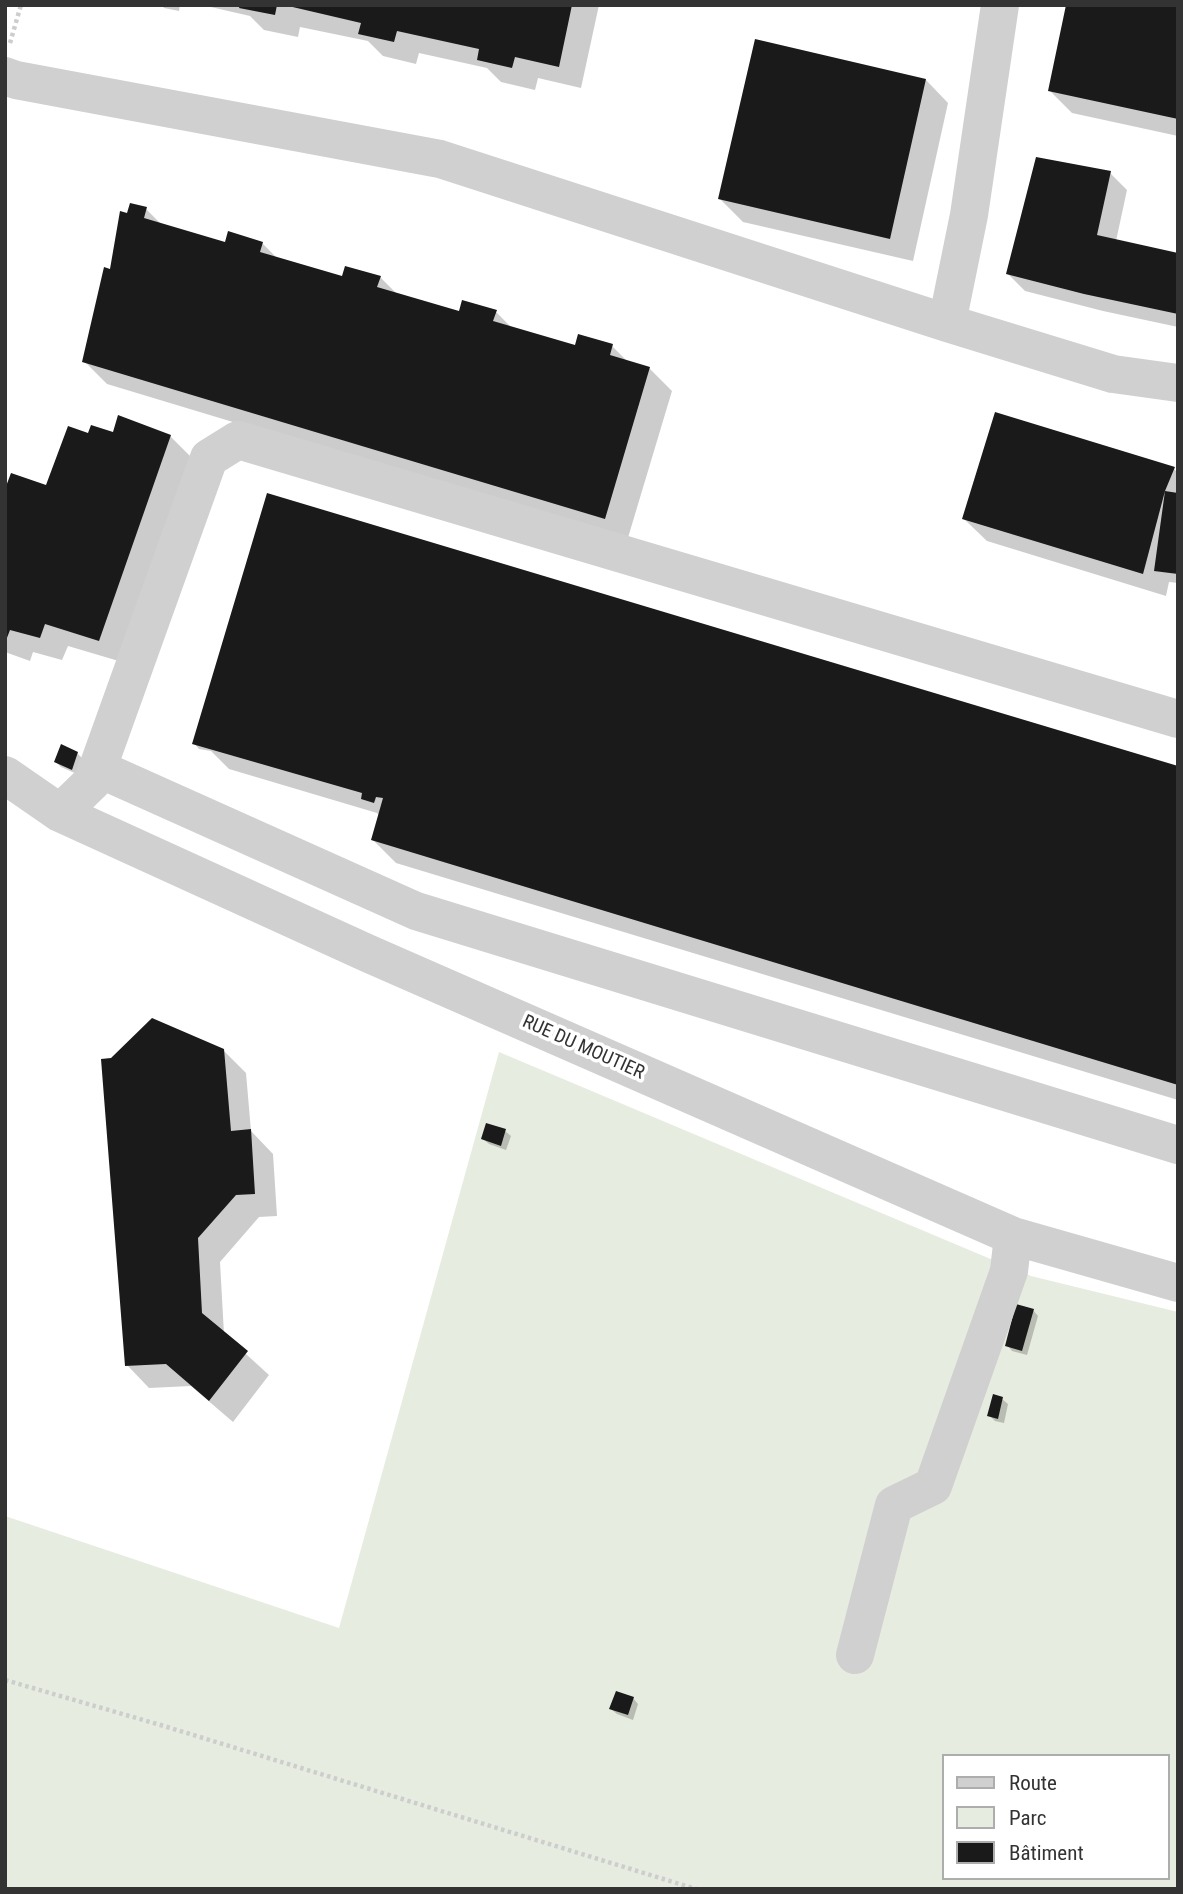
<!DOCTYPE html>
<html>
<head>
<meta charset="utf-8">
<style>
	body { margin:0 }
	#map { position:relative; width:1183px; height:1894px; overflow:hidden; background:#fff; font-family:"Roboto Condensed",sans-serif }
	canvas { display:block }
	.frame { position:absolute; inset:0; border:7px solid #333; pointer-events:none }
	.legend { position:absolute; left:942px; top:1754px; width:228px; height:126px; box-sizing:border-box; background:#fff; border:2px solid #adadad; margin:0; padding:9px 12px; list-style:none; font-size:21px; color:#333 }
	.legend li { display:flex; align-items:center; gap:14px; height:35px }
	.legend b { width:35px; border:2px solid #adadad }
</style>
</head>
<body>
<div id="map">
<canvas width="1183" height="1894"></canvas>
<div class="frame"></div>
<ul class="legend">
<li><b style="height:9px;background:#d0d0d0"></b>Route</li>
<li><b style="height:19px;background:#e6ecdf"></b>Parc</li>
<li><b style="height:19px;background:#1a1a1a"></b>Bâtiment</li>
</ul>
</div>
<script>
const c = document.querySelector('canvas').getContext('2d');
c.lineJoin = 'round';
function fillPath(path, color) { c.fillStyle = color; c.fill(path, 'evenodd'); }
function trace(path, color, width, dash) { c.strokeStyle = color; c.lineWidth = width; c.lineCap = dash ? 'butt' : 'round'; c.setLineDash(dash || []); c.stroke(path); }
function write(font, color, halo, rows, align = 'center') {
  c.font = font + ' "Roboto Condensed",sans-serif'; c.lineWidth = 7; c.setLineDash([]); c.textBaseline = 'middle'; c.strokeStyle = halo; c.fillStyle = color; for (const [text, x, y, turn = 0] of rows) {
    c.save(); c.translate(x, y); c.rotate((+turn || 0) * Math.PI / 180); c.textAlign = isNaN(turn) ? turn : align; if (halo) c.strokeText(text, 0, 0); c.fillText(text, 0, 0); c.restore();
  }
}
fillPath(new Path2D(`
	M499,1052l532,224 147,36v577h-1173v-373l334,112zM943,1756h224v122h-224z`), '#e6ecdf');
fillPath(new Path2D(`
	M162,5h18l-1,6 -15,-3z
	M202,5h397l-18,83 -43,-10 -3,12 -34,-8 -14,-14 -68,-15 -3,11 -33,-8 -15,-15 -68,-14 -2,10 -34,-7 -14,-14z
	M1178,5v131l-106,-23 -22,-22z
	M926,80l22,23 -35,158 -170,-39 -23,-23z
	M1110,173l17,17 -11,51 62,14v72l-75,-16 -78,-20 -17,-17z
	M146,209l16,16 64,19 36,-1 16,16 65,20 37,-2 17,17 63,19 36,-1 16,16 64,19 36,-1 16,16 21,6 23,23 -45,150 -520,-157 -23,-23 27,-90z
	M115,434l55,2 23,23 -71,203 -54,-16 -6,14 -29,-8 -3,9 -25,-9v-157l42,-7 42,-53z
	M1174,469l4,4v110l-9,-1 -3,14 -179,-55 -23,-22z
	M194,743l984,25v332l-782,-237 -23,-23 7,-24 -3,-3 -148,-44 -18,-18 -12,-2z
	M77,753l6,6 -6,15 -16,-7 -5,-5z
	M223,1050l23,23 5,58 22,23 4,62 -18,1 -39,45 4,72 45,41 -36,47 -42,-36 -42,2 -22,-23z
	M505,1131l6,5 -5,14 -17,-6 -6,-5z
	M1033,1310l5,6 -11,39 -15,-4 -5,-6z
	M1002,1399l6,5 -4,19 -9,-2 -6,-6z
	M633,1698l5,6 -5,16 -16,-6 -6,-5z`), '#0003');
fillPath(new Path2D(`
	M240,5h37l-2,10 -36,-7z
	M284,5h288l-13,62 -44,-10 -3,11 -35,-8 2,-11 -82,-18 -3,11 -36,-8 3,-11z
	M1066,5h112v114l-130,-28z
	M755,39l171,40 -36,160 -172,-40z
	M1036,157l75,14 -14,64 81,18v61l-94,-20 -78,-20z
	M130,203l17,4 -3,11 81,24 3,-11 35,11 -3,10 82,24 3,-10 36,10 -4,11 82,24 3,-11 35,10 -4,11 82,24 3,-11 35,10 -3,11 40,12 -45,152 -523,-157 22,-95 6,2 10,-58 7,2z
	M995,412l180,55 -10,24 -22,83 -181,-55z
	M118,415l53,20 -72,206 -54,-17 -5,14 -30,-8 -5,13v-154l6,-16 35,12 22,-59 20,7 3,-8 22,7z
	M1165,491l13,2v81l-24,-3z
	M267,493l911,273v319l-807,-245 12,-42 -7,-1 -2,6 -13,-4 1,-6 -170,-49z
	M61,744l17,8 -6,18 -18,-8z
	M152,1018l72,31 7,82 20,-2 4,65 -19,1 -38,43 4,75 46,38 -39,50 -43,-37 -41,2 -24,-307 10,-1z
	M486,1123l20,6 -5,17 -20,-7z
	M1016,1304l18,5 -12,42 -17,-5z
	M993,1394l10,3 -5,22 -11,-3z
	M616,1691l18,6 -6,18 -19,-6z`), '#1a1a1a');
trace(new Path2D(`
	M10,43l11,-38
	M5,1680l159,46 532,163`), '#cdcdcd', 4.5, [3.5, 3.5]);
trace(new Path2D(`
	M5,76l11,4 424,79 507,164 166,51 65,9
	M947,323l22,-108 31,-210
	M97,768l319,143 762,234
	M5,775l55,38 307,140 646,283 165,47
	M60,813l33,-32 116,-323 29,-18 940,279
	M855,1655l39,-150 39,-19 76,-215 4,-35`), '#d0d0d0', 38);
write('19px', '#333', '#fff', [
	["RUE DU MOUTIER",583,1048,24]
]);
</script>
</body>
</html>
